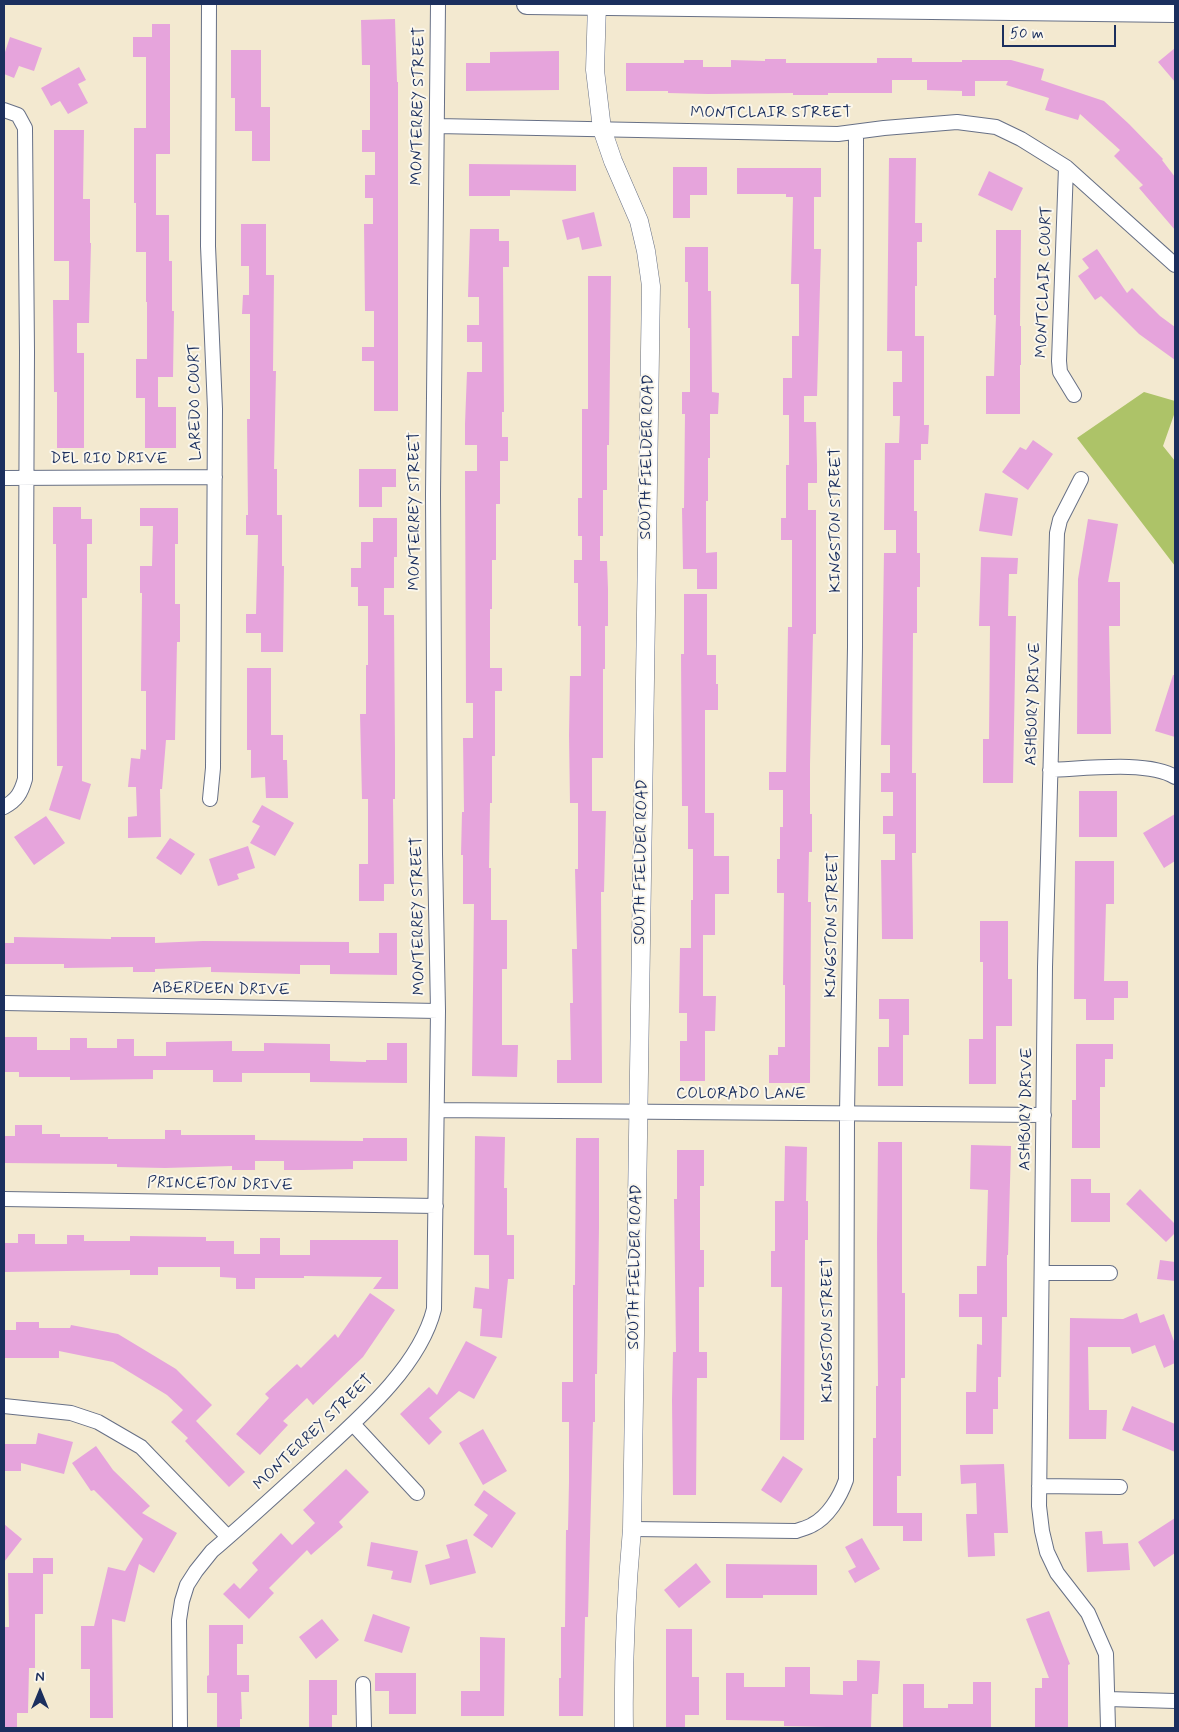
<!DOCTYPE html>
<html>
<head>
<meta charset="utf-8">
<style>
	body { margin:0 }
	#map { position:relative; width:1179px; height:1732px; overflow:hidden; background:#f3e9d0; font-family:Mynerve,sans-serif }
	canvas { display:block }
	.frame { position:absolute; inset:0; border:5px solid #1b2f5e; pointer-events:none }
	.north { position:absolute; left:15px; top:1667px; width:50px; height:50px; -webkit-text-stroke:4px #fbf7ec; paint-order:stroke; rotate:0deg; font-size:14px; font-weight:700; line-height:20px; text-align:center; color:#1b2f5e }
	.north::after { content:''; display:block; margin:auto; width:18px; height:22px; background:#1b2f5e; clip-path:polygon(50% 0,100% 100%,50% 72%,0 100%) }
	.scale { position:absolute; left:1002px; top:25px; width:114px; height:22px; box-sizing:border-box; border:2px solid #1b2f5e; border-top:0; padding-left:6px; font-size:15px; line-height:18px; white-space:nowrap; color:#1b2f5e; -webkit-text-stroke:4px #fbf7ec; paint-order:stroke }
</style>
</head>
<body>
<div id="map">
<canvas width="1179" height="1732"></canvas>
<div class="frame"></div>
<div class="north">N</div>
<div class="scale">50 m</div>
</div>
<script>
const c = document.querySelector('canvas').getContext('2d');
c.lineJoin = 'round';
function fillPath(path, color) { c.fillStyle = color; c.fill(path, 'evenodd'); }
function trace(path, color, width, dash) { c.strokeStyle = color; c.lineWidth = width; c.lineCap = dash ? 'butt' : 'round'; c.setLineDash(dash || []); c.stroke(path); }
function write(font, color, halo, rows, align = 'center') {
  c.font = font + ' Mynerve,sans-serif'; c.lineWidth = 4; c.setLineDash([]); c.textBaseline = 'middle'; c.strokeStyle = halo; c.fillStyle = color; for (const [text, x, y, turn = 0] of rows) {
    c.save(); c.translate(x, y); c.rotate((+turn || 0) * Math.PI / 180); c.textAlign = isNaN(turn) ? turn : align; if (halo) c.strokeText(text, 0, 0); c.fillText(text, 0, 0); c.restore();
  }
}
fillPath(new Path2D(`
	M1144,392l31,9v11l-12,34 12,15v105l-98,-128z`), '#adc368');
fillPath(new Path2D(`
	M395,19l2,63h1v329h-24v-50h-12v-14h12v-36h-9l-1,-87h9v-26h-8v-23h10v-23h-13v-22h8v-65h-8l-1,-45z
	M152,24h18v130h-14v61h13v46h3v50h2l-1,66h-15v30h18v41h-31v-50h-9v-39h11v-57h-1v-50h-10v-49h-2v-75h12v-71h-13v-20h19z
	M10,37l32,11 -8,23 -15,-5 -5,12 -10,-4v-19z
	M1175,48v34l-17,-20z
	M231,50h30v57h9v54h-18v-30h-17v-33h-4z
	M559,51v39l-93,1v-28h24v-11z
	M877,58h35v4h50v-2h49l33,9 -3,11 63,21 25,23 34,35 -1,1 13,17v53l-36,-42 4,-3 -29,-29 6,-6 -40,-36 -2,6 -33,-10 4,-12 -43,-13 2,-4h-33v15h-13v-5l-35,-1v-10h-35v13h-64v2h-35v-2l-85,1 -40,-1v-2h-42v-28h58v-3h19v7h28v-7l34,1v-2h21v4h91z
	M79,67l7,13 -8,4 10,19 -20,11 -8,-13 -9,5 -10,-18z
	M54,130h30l-1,69h7v44h1l-2,80h-12v30h7v95h-27v-56h-3l-1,-92h16v-39h-15z
	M889,158h27l-1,65h7v19h-5v44h-2v50h9v89h5l-1,19h-7v16h-7v51h3v42h3v34h-3v46h-4l-1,140h4v80h-4l1,86h-31l-1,-79h14v-26h-12v-18h10v-24h-12v-19h9v-28h-9l3,-192h12v-23h-12l1,-87h14l1,-27h-7v-34h9v-31h-15z
	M469,164l107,1v26l-66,-1v6h-41z
	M673,167h34v28h-17v23h-17z
	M737,168h84v29h-7v52h7l-4,147h-13v26h12l1,43v18h-9v27h8v124h-3l-3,130v50h2v38h-3l-1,50h3l-1,181h-41v-28h9v-8h7v-62h-2l1,-92h-7v-34h3v-32h3v-37h-14v-18h17l2,-145h4v-87h-11v-22h5v-53h3v-50h-6v-37h9v-42h7v-52h-8l2,-87h-7v-3h-49z
	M989,171l34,17 -11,23 -34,-16z
	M594,212l8,34 -20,4 -3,-13 -12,3 -5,-20z
	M241,224h25v51h8l-1,96h3l-2,98h3v46h5v51h2l-1,86h-22v-19h-15v-19h10l2,-79h-12v-20h2l-1,-96h3v-105h-8l1,-19h6v-29h-8z
	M470,229h29v12h10v26h-6l1,145h-2v25h6v24h-8v43h-4v56h-4v49h-2v59h12v23h-7v65h-3v47h-2l-1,65h2v52h16v49h-5v76h16l-1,32 -45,-1 2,-172h-11v-49h-2l1,-43h2l-1,-74h10v-35h-7l-1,-232h12v-26h-12v-21l2,-52h15v-30h-15v-17h12v-28h-11z
	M996,230h25l-1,96h1v39h-1v49h-34v-38h8l2,-61h-2v-37h2z
	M685,247h23v44h3l1,101 7,1 -1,21h-8v44h-2v43h-2v52l11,-1v37h-20v-20h-14l-1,-61h2l1,-94h-3v-22h8v-64h-2v-46h-3z
	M1097,249l30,44 5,-5 28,28 15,11v33l-36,-26 -38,-38 -6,4 -17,-24 11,-8 -7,-9z
	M588,276h23l-2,169h-2v45h-4v46h-3v25h7l1,28v37h-3v43h-2v89h-11v53h14l-2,81h-3l1,191h-45v-23h14l-1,-57h3l-1,-54h5l-2,-80h3v-66h-8l-1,-68 1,-59h11v-50h-3v-43h-4v-23h8v-24h-4v-38h4v-89h6z
	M1033,440l20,14 -25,36 -26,-18 18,-25 6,3z
	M359,469h37v18h-14v20h-23z
	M985,493l33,5 -6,38 -33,-5z
	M53,507h28v12h11v25h-5v54h-5v183l9,3 -11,36 -31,-10 14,-44h-6l-1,-222h-3z
	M140,508h38v36h-3v60h5v38h-3l-2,98h-9l-4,49h-2l1,48 -33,1v-21l9,-1 -1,-29h-8l3,-29 9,1 1,-10 5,1v-59h-5l1,-98h-2v-27h12l1,-40h-13z
	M373,518h24v39h-3v31h-10v27h10l1,136v48h-2l1,85h-10v17h-25v-37h9v-65h-6l-2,-85h6v-49h2v-59h-10v-19h-7v-19h10v-26h12z
	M1088,519l30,5 -10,58h12v44h-11l2,108h-34l1,-155z
	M981,557l37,1 -1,16h-8l-1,42h8l-3,167h-30v-44h6l1,-113h-11z
	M684,594h23v61h9v29h2v26h-13v103h9v43h15v38h-14v41h-12v61h13l-1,35h-10v50h-25v-40h7v-28h-8l1,-65h11v-48h2v-51h-5v-43h-6l-1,-152h3z
	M247,668h24v67h12v25h4l1,38h-22l-1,-21 -14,1v-28h-4z
	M1173,675h2v62l-20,-6z
	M1079,791h38v46h-38z
	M262,805l32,18 -19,33 -25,-13 10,-17 -8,-4z
	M1175,814v47l-11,7 -21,-35z
	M46,816l19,27 -31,22 -20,-28z
	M170,838l25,16 -14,21 -25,-17z
	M248,846l7,22 -18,6 2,5 -21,7 -9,-27z
	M1075,861h39v43h-8l-2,77h24v17h-14v22h-28v-21h-12z
	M980,921h28v58h4v47h-16v58h-27v-45h14v-77h-3z
	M379,933h18v42l-67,-1v-9h-30v9l-89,-2v-5l-56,2v3h-22v-5l-69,1v-4h-60v-21h10v-6l97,2v-2h44v6l48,-2 146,1v11h30z
	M879,999h30v36h-6v51h-25v-39h11v-28h-10z
	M4,1037h33v13h33v-12h17v10h30v-9h17v17h32v-14l66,-1v10h32v-8l66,1v17l36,1v-2h21v-17h20v40l-97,-1v-9h-68v9h-29v-12h-60v9l-83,1v-3h-51v-5h-15z
	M1076,1044h37v15h-8v28h-5v61h-28v-48h4z
	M15,1125h27v9h18v3h48v2h57v-9h16v5h74v5l108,1v-3h44v23h-54v8l-50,1h-19v-9h-29v9h-23v-4l-67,2 -48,-1v-3l-113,-1v-27h11z
	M475,1136l30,1 -1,51h3v47h7v44h-6l-6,59 -22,-2 2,-27 -9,-1 2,-21 14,2v-34h-15z
	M576,1138h23v89l-2,147h-2v48h-2l-5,195h-3l-2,99h-24v-38h2v-51h4l1,-97h2l1,-48v-60h-7v-40h11v-97h2z
	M878,1142h24v151h3v85h-4v98h-4v37h25v28h-19v-15h-30v-88h3v-52h2l-1,-143z
	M971,1145l40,1 -3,109h-1v62h-5l-1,60h-3v32h-5v25h-27v-42h10l1,-48 5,1v-28h-23v-23h18v-28h9l2,-76 -18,-1z
	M785,1146l22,1 -1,54h2v39h-3l-1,200h-24l2,-153h-11v-36h4v-50h9z
	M677,1150h27v36h-4v64h4v37h-5v65h8v26h-10l-1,117h-23l-1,-95 1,-48h3l-2,-153h3z
	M1071,1179h20v14h19v29h-39z
	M1140,1189l35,35v9l-9,9 -40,-38z
	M18,1234h17v10h32v-9h17v6h46v-5l76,1v4h28v13h26v-16h20v17h30v-15h88v49h-25l9,-12 -78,-1v2h-49v11h-19v-11l-16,-1v-10h-62v8h-28v-5l-126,2v-29h14z
	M1160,1260l15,2v19l-18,-2z
	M370,1293l25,17 -32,47 -50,48 -6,-7 -24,23 5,4 -28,30 -24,-21 33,-36 -4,-4 32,-30 4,4 34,-34 3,4z
	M1137,1313l3,10 24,-9 11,30v19l-11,5 -9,-23 -23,9 -2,-7h-42l1,63h18l-1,29h-37l1,-121 53,1z
	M16,1322h23v6h31l1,-3 47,9 58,35 36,36 -16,16 49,51 -16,15 -44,-46 3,-3 -17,-16 12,-12 -16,-15 -54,-33 -54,-11v7h-55v-28h12z
	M466,1341l31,16 -23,42 -15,-8 -30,27 13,14 -13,13 -29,-31 29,-27 8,8z
	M1132,1406l43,18v28l-53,-22z
	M483,1429l24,42 -24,14 -24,-42z
	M38,1433l35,9 -9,32 -43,-11v8h-17v-27h32z
	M96,1446l17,24 37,36 -8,7 35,20 -23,40 -15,-9 -14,58 -13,-3 1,99h-23v-49h-9v-43h13l14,-59 17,4 18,-32 -49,-49 -3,1 -19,-28z
	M783,1456l20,13 -22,34 -20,-13z
	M1004,1464l4,69h-14l1,23 -27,1 -2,-43h11l-1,-31 -15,1 -1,-19z
	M346,1469l23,23 -30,30 4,5 -32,28 -4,-5 -38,38 5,5 -25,26 -26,-25 11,-11 6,6 18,-19 -6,-7 29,-30 11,12 23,-22 -12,-13z
	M484,1490l32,23 -24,35 -19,-13 15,-20 -14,-10z
	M1175,1518v35l-21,14 -16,-25z
	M4,1524l18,15 -18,23z
	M1102,1531l1,13 25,-1 2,27 -43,2 -2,-40z
	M862,1538l18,31 -25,14 -7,-12 8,-4 -11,-20z
	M467,1539l9,34 -46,12 -5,-20 25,-7 -4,-13z
	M371,1542l47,9 -7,32 -20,-4 2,-8 -26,-5z
	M33,1558h20v16h-10v40h-8v54h-6l-1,45h-11v15h-13v-101h5l-1,-54h25z
	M696,1563l15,19 -32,26 -15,-18z
	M726,1564l91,1v30h-54v3h-37z
	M1049,1611l21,53 -2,1v63h-33v-40h7v-10h7l-23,-59z
	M373,1614l37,13 -8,26 -38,-12z
	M322,1619l17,21 -23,19 -17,-22z
	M209,1625h34v19h-6v31h12v17h-8l1,27h-2v9h-23v-35h-10v-17l2,-1z
	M666,1629h26v48h7v38h-14v13h-19z
	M480,1637l25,1 -1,78h-43v-25h19z
	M857,1660l23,1 -2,33h-6l-1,34 -87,-2v-5l-58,-1v-47h18v14h41v-20h25v27l33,1v-14h14z
	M375,1673h41v41h-27v-23h-14z
	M309,1680h28v35h-5v13h-23z
	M973,1682h18v46h-88v-44h21v24h24v-4h25z`), '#e6a4dc');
const minor = new Path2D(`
	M209,4l-1,242 7,163 -2,359 -3,31
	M4,110l14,5 7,13 2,224 -2,427c-4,14 -8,21 -21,28
	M437,126l401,8 46,-6 73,-6 39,5 25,12 45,28 109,98
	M1066,167l-7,194 1,11 14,23
	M4,478l211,-1
	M1081,479l-21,41 -3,13 -12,434 -6,539 3,25 5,21 10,21 31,40 18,41 2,74
	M1050,770c32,-1 99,-10 125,7
	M4,1003l434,8
	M437,1110l607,5
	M4,1199l432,7
	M1042,1273h68
	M4,1406l67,7 27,9 43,25 87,90
	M353,1424l64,69
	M1039,1486l81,1
	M632,1529l164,2c5,-2 11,-3 16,-6 16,-8 28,-28 34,-45l1,-367 8,-466 1,-515
	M363,1684l1,44
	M1108,1699l67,2
	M180,1728l-1,-108 3,-19 5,-16 9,-14 16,-20c32,-27 63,-56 94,-84 45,-42 113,-97 128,-158l4,-298 -3,-157 -2,-360 5,-490`);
const tertiary = new Path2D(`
	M597,4l-2,66 7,59 11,32 26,60 7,30 5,35 -19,1243c-6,67 -9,132 -8,199`);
const secondary = new Path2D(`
	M527,4l648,8`);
trace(minor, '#677086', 16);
trace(tertiary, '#677086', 19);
trace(secondary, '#677086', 22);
trace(minor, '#fff', 14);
trace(tertiary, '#fff', 18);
trace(secondary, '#fff', 20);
write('16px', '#1b2f5e', '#fbf7ec', [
	["MONTERREY STREET",419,106,-89],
	["MONTCLAIR STREET",771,114],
	["MONTCLAIR COURT",1045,282,-88],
	["LAREDO COURT",196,402,-91],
	["SOUTH FIELDER ROAD",648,457,-89],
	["DEL RIO DRIVE",109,460],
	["MONTERREY STREET",416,511,-90],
	["KINGSTON STREET",837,520,-90],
	["ASHBURY DRIVE",1034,704,-88],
	["SOUTH FIELDER ROAD",642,862,-89],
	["MONTERREY STREET",419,916,-91],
	["KINGSTON STREET",833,925,-89],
	["ABERDEEN DRIVE",221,990,1],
	["COLORADO LANE",741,1095],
	["ASHBURY DRIVE",1027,1109,-89],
	["PRINCETON DRIVE",220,1185,1],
	["SOUTH FIELDER ROAD",636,1267,-89],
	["KINGSTON STREET",829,1330,-90],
	["MONTERREY STREET",314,1433,-44]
]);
</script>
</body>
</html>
